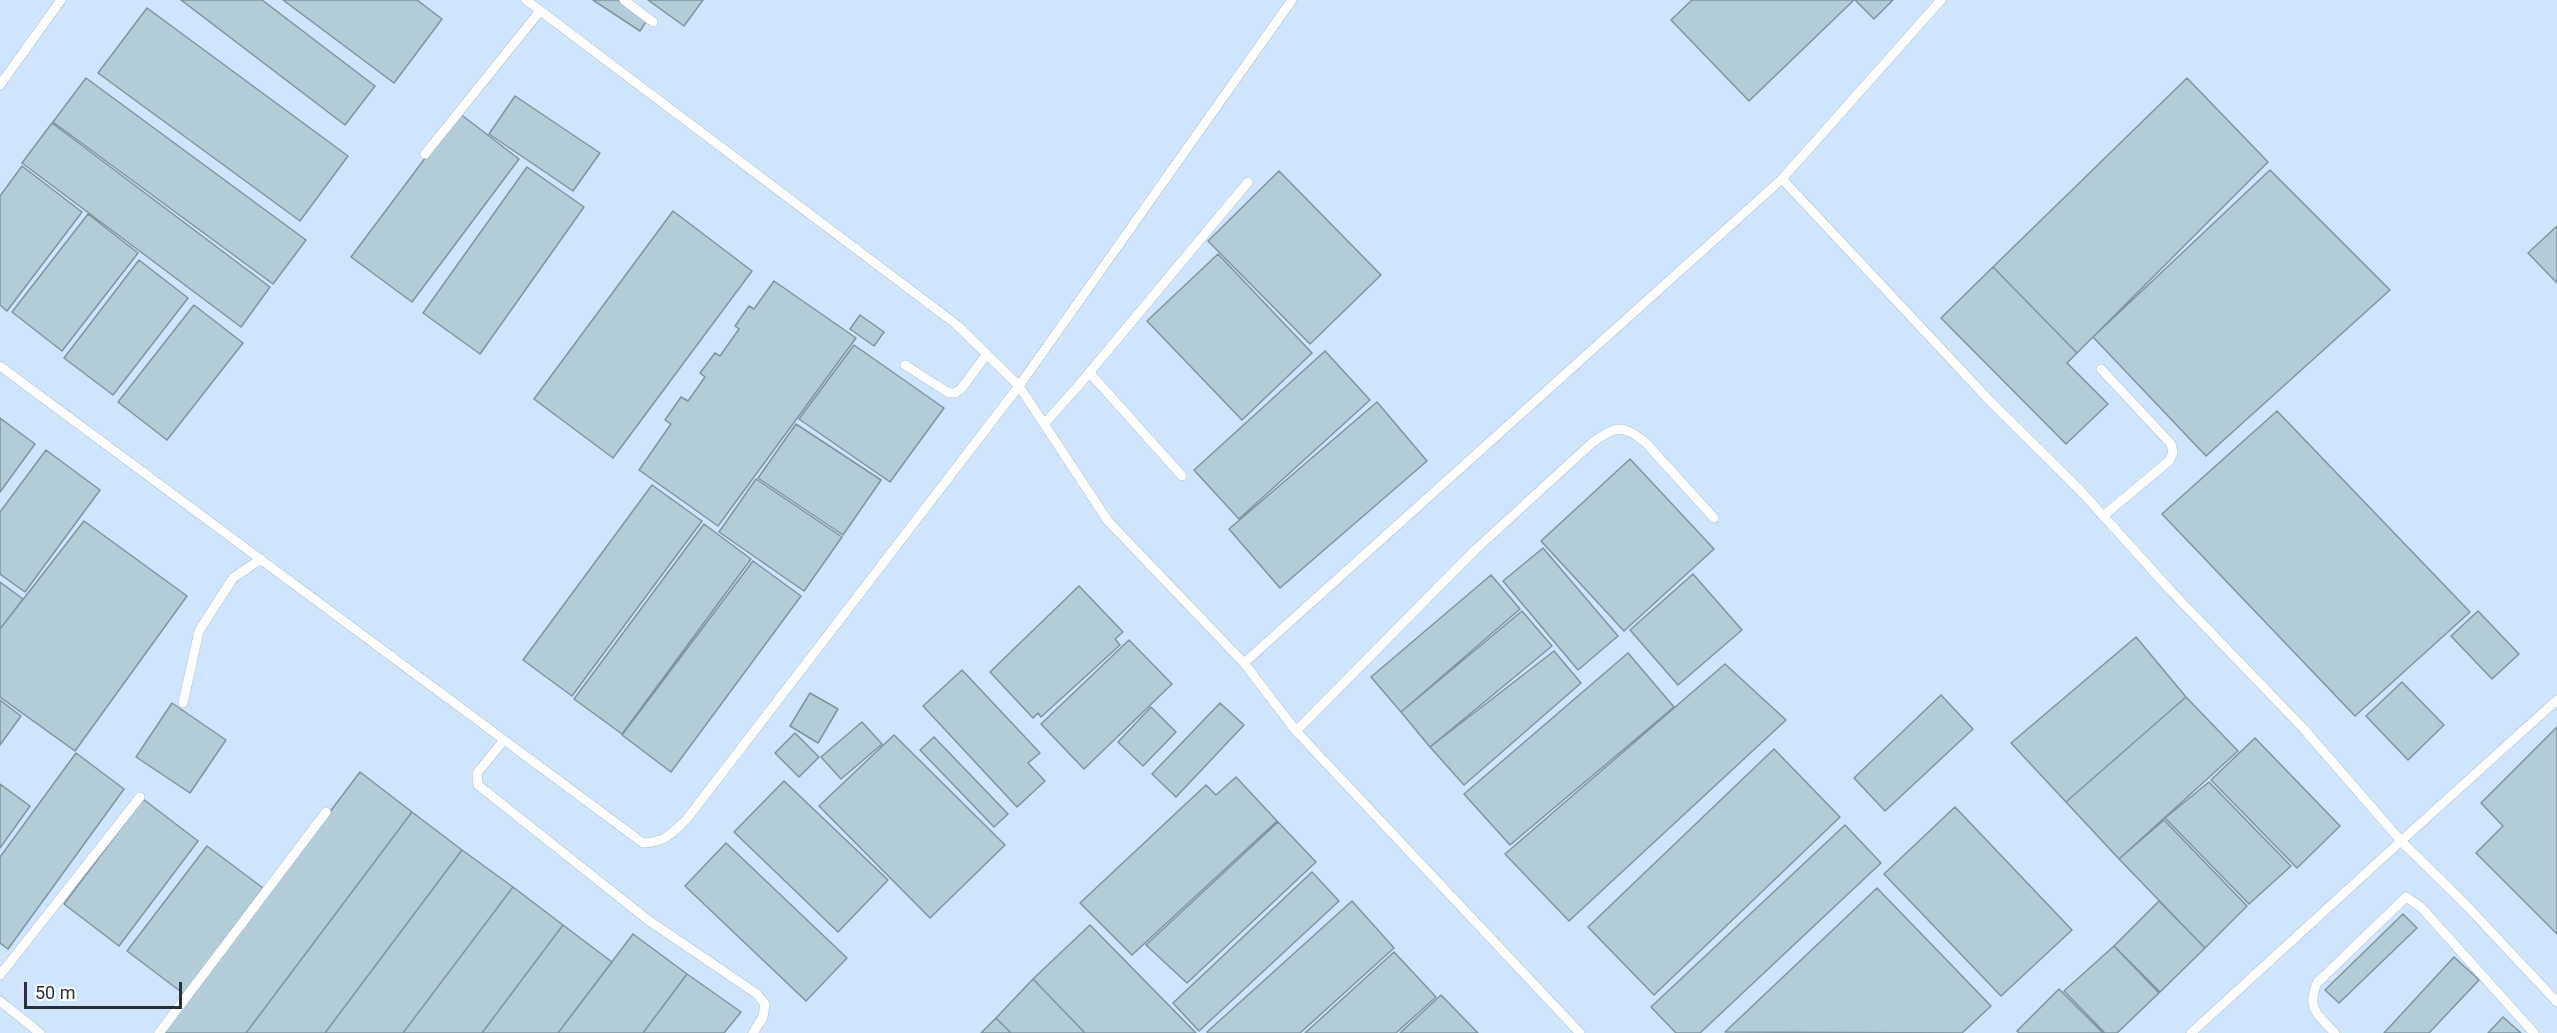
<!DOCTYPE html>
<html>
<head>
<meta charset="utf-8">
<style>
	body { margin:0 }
	#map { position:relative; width:2557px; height:1033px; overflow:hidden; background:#e6effb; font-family:Roboto,sans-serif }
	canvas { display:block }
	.scale { position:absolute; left:24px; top:982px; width:158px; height:27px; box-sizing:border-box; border:3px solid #2a3037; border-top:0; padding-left:8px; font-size:18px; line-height:21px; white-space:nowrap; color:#2a3037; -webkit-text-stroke:4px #fff; paint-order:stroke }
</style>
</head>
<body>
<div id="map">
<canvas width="2557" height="1033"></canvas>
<div class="scale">50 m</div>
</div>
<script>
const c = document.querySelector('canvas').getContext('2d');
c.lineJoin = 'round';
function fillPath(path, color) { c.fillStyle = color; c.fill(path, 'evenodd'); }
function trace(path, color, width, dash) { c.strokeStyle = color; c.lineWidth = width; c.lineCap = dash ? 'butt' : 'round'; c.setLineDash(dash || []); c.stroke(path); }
fillPath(new Path2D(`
	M0,0h2557v1033h-2557z`), '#cfe4fd');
const building = new Path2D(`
	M181,0h81l113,86 -30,39z
	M283,0h134l25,19 -48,64z
	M593,0h24l30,20 -7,11z
	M648,0h55l-19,26z
	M1692,0h162l-105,101 -78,-81z
	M1855,0h38l-19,19z
	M147,8l201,148 -48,65 -202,-148z
	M86,78l220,162 -33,44 -220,-162z
	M2187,78l81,84 -191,191 -84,-86z
	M515,96l85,57 -27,38 -84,-57z
	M459,113l60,46 -107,143 -61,-45z
	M52,123l218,164 -29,40 -219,-164z
	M22,166l60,46 -75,99 -7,-6v-109z
	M527,167l57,40 -104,147 -57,-41z
	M2270,170l120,120 -184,166 -113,-119z
	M1279,171l102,104 -71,69 -102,-103z
	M673,211l79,60 -139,187 -79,-59z
	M88,214l50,39 -76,98 -50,-39z
	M2557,226v57l-29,-30z
	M1218,254l94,99 -70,67 -95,-99z
	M139,260l49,38 -75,97 -49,-37z
	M1993,267l84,86 -10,10 41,41 -42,40 -125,-126z
	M774,281l82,57 -138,188 -79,-56 32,-46 -6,-4 16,-23 7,4 17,-24 -5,-4 15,-20 5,3 19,-27 -4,-3 14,-20 5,3z
	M194,305l49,38 -76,97 -49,-38z
	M860,315l24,17 -10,14 -24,-17z
	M854,345l90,63 -54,74 -91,-63z
	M1325,351l45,49 -131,119 -45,-49z
	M1377,402l50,59 -147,127 -51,-59z
	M2277,411l193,201 -115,104 -193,-202z
	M0,418l35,26 -35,48z
	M796,424l85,56 -38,55 -85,-57z
	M46,450l54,40 -75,102 -25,-18v-62z
	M1630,459l84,90 -90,82 -83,-90z
	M756,479l86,58 -38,54 -85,-59z
	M652,485l50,36 -130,175 -49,-36z
	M84,521l103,75 -112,155 -75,-54v-68z
	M704,524l47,35 -129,175 -48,-35z
	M1543,548l75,88 -40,34 -75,-89z
	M753,561l48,35 -130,176 -49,-37z
	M1693,574l49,56 -64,55 -48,-55z
	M1491,575l29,34 -119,103 -30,-35z
	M0,582l23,17 -23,30z
	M1079,586l44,46 -8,7 5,6 -79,72 -3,-4 -5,5 -43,-46z
	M1522,611l30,35 -122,101 -29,-35z
	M2478,611l41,43 -27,25 -41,-43z
	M2136,637l50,60 -120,105 -55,-59z
	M1129,640l43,44 -88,85 -43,-45z
	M1554,651l27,32 -117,102 -34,-38z
	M1628,653l46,54 -164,138 -46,-51z
	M1725,664l61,56 -217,201 -64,-67z
	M962,670l78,83 -12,10 17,18 -28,26 -94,-101z
	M2402,682l42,43 -36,35 -42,-44z
	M810,693l28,16 -20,34 -28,-17z
	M1941,695l32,34 -88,82 -31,-33z
	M2186,697l52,54 -119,108 -53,-57z
	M0,700l21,16 -21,29z
	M172,703l54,37 -36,53 -54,-36z
	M1220,703l24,22 -68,72 -24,-23z
	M1151,707l25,25 -33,34 -25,-24z
	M862,722l20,22 -41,35 -20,-22z
	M2557,727v207l-81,-81 27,-27 -22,-23z
	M795,733l24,24 -20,20 -24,-24z
	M894,735l111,110 -75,73 -111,-112z
	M934,737l74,77 -14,13 -74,-77z
	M2255,738l85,88 -43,42 -86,-88z
	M1774,749l66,68 -186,178 -66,-68z
	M76,753l48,36 -116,160 -8,-6v-86z
	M360,772l52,40 -166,221h-83z
	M1236,777l41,44 -145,134 -52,-52 126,-118 10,10z
	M784,781l104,99 -50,52 -104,-100z
	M2209,782l82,84 -42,38 -84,-86z
	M0,784l30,22 -30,42z
	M143,799l55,42 -79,105 -55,-42z
	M1955,807l117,123 -71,66 -117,-122z
	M412,812l50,38 -137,183h-79z
	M2164,820l83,86 -42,42 -86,-89z
	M1278,822l38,40 -129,121 -41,-38z
	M1845,825l36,38 -181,170h-24l-25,-26z
	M726,843l121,115 -41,43 -121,-115z
	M207,846l56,42 -79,106 -57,-43z
	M462,850l51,37 -110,146h-78z
	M1312,872l27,29 -140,130 -26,-28z
	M513,887l50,38 -81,108h-79z
	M1877,888l114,118 -29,27 -237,-1z
	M1352,901l42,47 -94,85h-92l-1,-1z
	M2159,901l46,47 -45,44 -46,-46z
	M2403,914l14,14 -78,75 -14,-13z
	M563,925l49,37 -54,71h-76z
	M1090,925l106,108h-111l-52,-54z
	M633,934l54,40 -44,59h-85z
	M2114,946l45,47 -42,40h-12l-41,-42z
	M1394,952l42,45 -40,36h-91z
	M2454,957l25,23 -50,53h-45z
	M687,974l54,38 -17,21h-81z
	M1033,979l52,54h-74l-15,-15z
	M2059,989l44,44h-84l-2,-2z
	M1441,995l37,38h-78z
	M2503,1017l18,16h-33z
	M996,1018l15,15h-30z`);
fillPath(building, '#b3cdd8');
trace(building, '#7d95a0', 1.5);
const lane = new Path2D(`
	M526,0l431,325 62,61 89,135 136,142 52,68 284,302
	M624,0l29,22
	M0,85l61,-85
	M425,154l115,-143
	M1782,179l159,-179
	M905,365l44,28h6l6,-4 26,-35
	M0,366l643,477c22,-1 27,-8 43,-23l333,-434 273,-386
	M2101,369l70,75 2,9 -4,8 -66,55
	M1089,372l93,104
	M1044,424l35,-39 169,-203
	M1244,663l538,-484 209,223 88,87 93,103 131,136 98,113 -210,192
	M2557,700l-156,141 65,64 91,97
	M183,703l16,-72 34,-53 28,-19
	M1296,731l179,-181 118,-108c23,-16 30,-18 52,0l69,76
	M504,740l-27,33 1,12 170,135 109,74 8,10 -2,13 -10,16
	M0,975l140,-178
	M0,1001l40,32
	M159,1033l167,-221
	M2335,1033c-17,-18 -29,-24 -18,-50l89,-86 15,10 113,126`);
trace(lane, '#b1c0d2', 10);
trace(lane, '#fff', 9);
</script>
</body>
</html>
